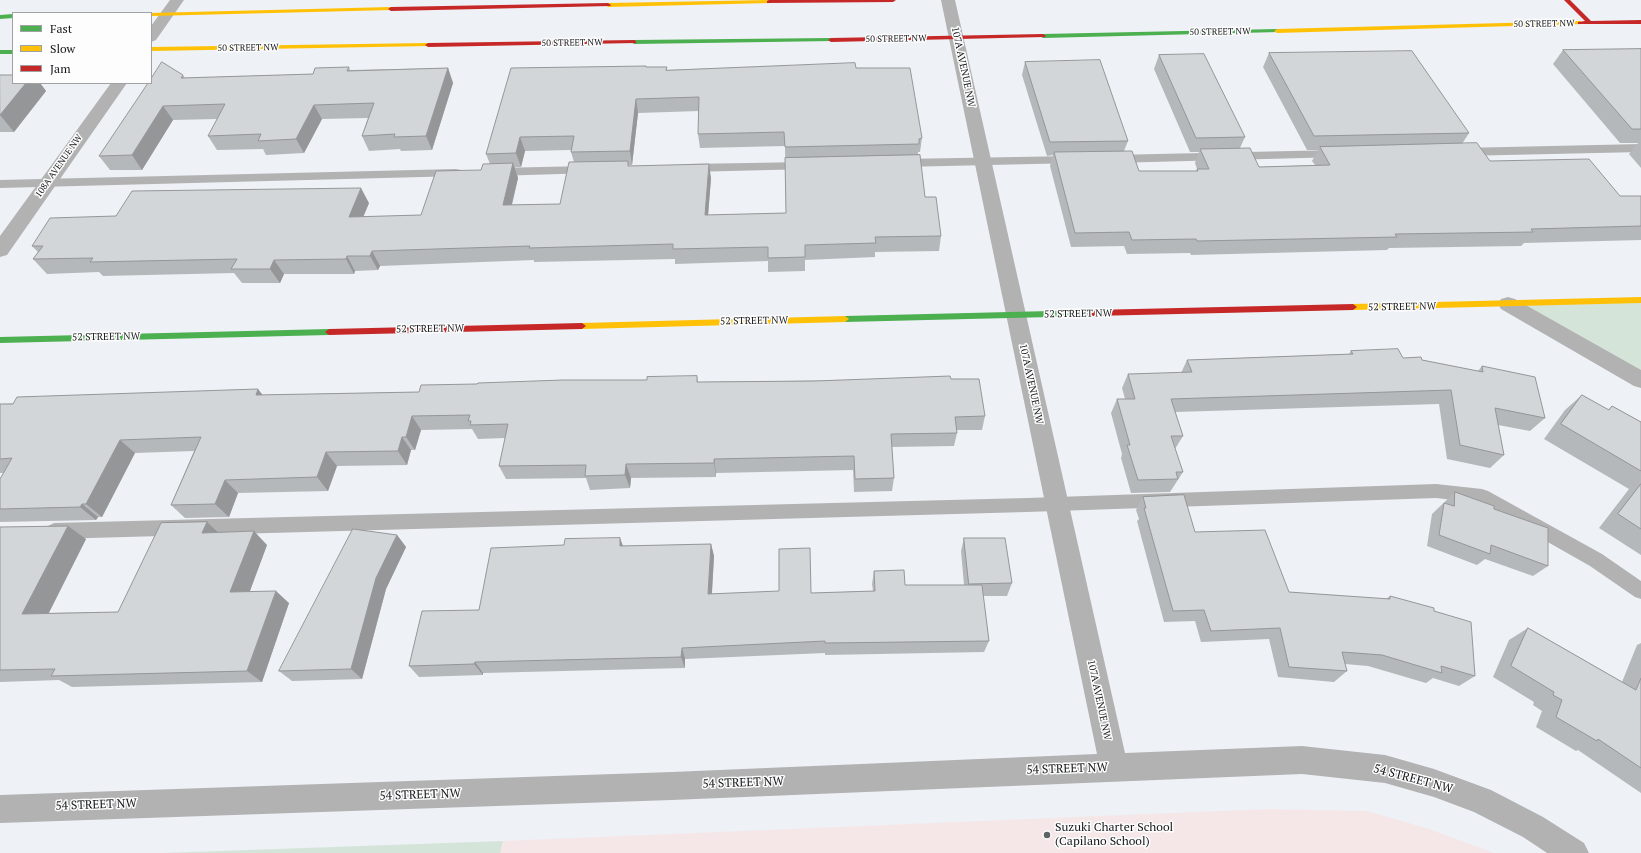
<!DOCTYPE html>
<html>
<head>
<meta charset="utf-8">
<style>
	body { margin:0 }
	#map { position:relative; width:1641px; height:853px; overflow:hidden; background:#eef1f6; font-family:"PT Serif",serif }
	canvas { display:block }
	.legend { position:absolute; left:12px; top:12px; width:140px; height:72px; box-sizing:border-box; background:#fdfdfd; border:1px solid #a0a1a2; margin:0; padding:5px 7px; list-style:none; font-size:12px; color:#141619 }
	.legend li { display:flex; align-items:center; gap:8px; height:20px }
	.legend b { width:20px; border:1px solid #a0a1a2 }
</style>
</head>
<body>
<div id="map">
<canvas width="1641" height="853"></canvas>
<ul class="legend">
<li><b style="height:5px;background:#4caf50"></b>Fast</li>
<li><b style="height:5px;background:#ffc107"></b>Slow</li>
<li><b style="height:5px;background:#c62828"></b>Jam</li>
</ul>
</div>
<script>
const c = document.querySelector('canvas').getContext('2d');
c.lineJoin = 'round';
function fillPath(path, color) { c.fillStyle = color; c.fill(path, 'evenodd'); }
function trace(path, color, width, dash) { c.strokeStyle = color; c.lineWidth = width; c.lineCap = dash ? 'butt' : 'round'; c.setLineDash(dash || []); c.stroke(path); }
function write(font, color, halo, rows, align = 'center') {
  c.font = font + ' "PT Serif",serif'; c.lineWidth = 3; c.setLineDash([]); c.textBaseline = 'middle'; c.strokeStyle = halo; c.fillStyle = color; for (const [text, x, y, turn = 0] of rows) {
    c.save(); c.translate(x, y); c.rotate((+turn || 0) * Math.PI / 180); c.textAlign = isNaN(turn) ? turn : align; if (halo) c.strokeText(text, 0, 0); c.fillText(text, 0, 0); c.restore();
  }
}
fillPath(new Path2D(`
	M1266,809l101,2 62,18 65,24h-994l3,-12z`), '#f5e7e8');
fillPath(new Path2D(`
	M1641,300v80l-133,-76z
	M503,841l-3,12h-337z`), '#d5e4d9');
fillPath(new Path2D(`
	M1641,144v8l-180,4 -4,-1 -2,-3 2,-3 4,-1z
	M1337,150l4,1 2,3 -2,3 -228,6 -4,-1 -2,-3 2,-3 4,-1z
	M1074,156l4,1 2,3 -2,3 -177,4 -4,-1 -2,-3 2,-3 4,-1z
	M806,162l4,1 2,3 -2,3 -121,3 -4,-1 -2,-3 2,-3 4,-1z
	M588,166l5,1 1,3 -1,3 -98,3 -5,-1 -1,-3 1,-3 5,-1z
	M456,169l5,1 1,3 -1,3 -461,12v-8z
	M1436,484l46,5 6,2 114,63 39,27v18l-6,-2 -45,-31 -111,-63 -43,-5 -409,14 -973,27 -6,-3 -3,-5 3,-5 6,-3 973,-25z`), '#b2b2b3');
fillPath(new Path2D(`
	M170,0h14l-28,40 -5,2v-16z
	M941,0h14l170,753 177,-7 83,9 49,14 57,21 52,27 41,26 5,10h-42l-24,-16 -49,-25 -40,-15 -49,-14 -83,-9 -630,26 -672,23v-28l672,-23 425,-18z
	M111,83h16l-120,172 -7,2v-21z
	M1508,297l7,2 126,71v18l-7,-2 -133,-77 -3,-5 3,-5z`), '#b2b2b3');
fillPath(new Path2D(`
	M13,14v4l-13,1v-4z
	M1277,29l3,2 -1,1 -236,6 -3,-2 3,-2z
	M831,38l3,2 -1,1 -199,3 -3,-2 3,-2z
	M0,50h13v4h-13z
	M1092,310l4,3 -4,3 -247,6 -4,-3 4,-3z
	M329,329l4,3 -4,3 -329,8v-6z`), '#4caf50');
fillPath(new Path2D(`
	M769,0l2,1v2l-163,4 -3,-2 3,-2z
	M391,7l3,2 -1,1 -242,6v-3h-2z
	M1580,21l2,1v2l-305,9 -3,-2 3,-2z
	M428,43l2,1v2l-279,5v-4z
	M1641,297v6l-288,7 -4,-3 4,-3z
	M845,316l4,3 -4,3 -263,7 -4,-3 4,-3z`), '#ffc107');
fillPath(new Path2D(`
	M769,0h127l-3,2 -126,1v-2z
	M1564,0h6l21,21 50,-1v4h-63v-2l7,-1z
	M608,3l3,2 -1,1 -219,5 -3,-2 3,-2z
	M1043,34l3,2 -1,1 -214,5 -3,-2 3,-2z
	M634,40l2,1v2l-208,4 -3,-2 3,-2z
	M1353,304l4,3 -4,3 -261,6 -4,-3 4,-3z
	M582,323l4,3 -4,3 -253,6 -4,-3 4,-3z`), '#c62828');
fillPath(new Path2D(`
	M1641,49v119l-12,-14 9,-11h-18l-67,-79 10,-14z
	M1269,53l200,80 -7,11 28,17 130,35h21v44l-117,3 -3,3 -132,2 -2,2 -196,5 -1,-2 -63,1 -3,-8 -53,1 -21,-81 3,-11 -6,1 -25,-81 3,-13 103,79 -4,10 15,20h57l1,-2 -2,-6 4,-11h-9l-36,-83 5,-14 86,82 -5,11 19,19 56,-2 -3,-4 6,-11h-11l-44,-83z
	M646,66v1h21v3l189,-2 66,70 -2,14h-2v3l7,42 16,39 -2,15 -64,1v5l-70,3v11l-37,1v-11l-93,3v-5l-141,3v-2l-154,6 -2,4 -23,1 -1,3h-70l-4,9h-38l-8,-10 -131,3 -4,-4 -52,2 -14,-15 5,-7 -6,-6 84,-30 253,-13 -6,14 58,-2 69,-51 -4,-10zM699,111l-1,23 2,14 85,-2 1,67 -78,2 3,-37 -82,-12v-1h3l6,-52zM571,150v2l3,10 -14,42 -48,1 6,-27 -3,-11h6l4,-16z
	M349,67l1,3 98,-2 5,15 -21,67 -31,1 -1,-2 -31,2 -7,-15 6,-18 -46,1 -18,34 -38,2 -3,-6 -46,1 -9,-14 9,-17 -44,1 -31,50h-32l-11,-14 84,-81 2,3 128,-4z
	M0,75l13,8h27l6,8 -32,41h-14z
	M1351,351l52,7 19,2 56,11 4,-5 63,52 -15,13 -32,-6 6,30 -14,13 -43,-9 -8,-55 -264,8 8,24 -8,13 8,23 -13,20 -39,1 -10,-35 1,-4 -11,-41 6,-14h8l-3,-11 6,-14 53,-1 6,-13 162,-6z
	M697,376l1,6 253,-3 34,37 -3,14h-25v3l-3,13 -62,1 2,31 -2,13 -38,1 -1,-22 -137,3v4l-85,1 -1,10 -40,2 -4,-12 -80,1 -7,-13 6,-28 -27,1 -6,-10 -51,1 -6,20h-4l-4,15 -70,1 -9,25 -90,2 -9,24 -44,1 -14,-13 23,-54 -59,2 -33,64h-4l-2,3 -96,2v-43l4,-6h-4v-69l262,-9 157,-3 58,-8 170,-4z
	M1582,395l26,15 4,-4 29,16v133l-42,-27 30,-39 -85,-50 21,-29z
	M1455,492l39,17 54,57 -15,10 -48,-17 -8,6 -50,-19 5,-32z
	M1143,497l52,35 94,60 97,7 4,-3 44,15 41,65 -16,10 -26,-8 -7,5 -58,-17 -23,-2 2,7 -13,11 -56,-5 -9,-38 -68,3 -6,-21 -31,1 -27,-101 2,-2 -3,-9z
	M207,522l11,10 49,13 -17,46 39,12 -27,79 -190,5 -13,-7 -59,2v-155l86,12 -37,74 69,-1z
	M397,535l9,12 -20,42 -24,90 -70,2 -13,-10z
	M964,538l48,45 -5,13h-24l6,45 -5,11 -159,3v-2l-140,6v9l-202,5v2l-64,2 -10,-11 70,-56 144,-64 88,-2 3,12 -2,38 99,-1 62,-2 -1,-7 2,-13 31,14h59l-3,-34z
	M1528,628l94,54 15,-37 4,-2v150l-63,-43 -2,1 -40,-24 6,-16 -9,-6 1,-3 -41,-25 16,-37z`), '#b5b8bb');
fillPath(new Path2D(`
	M448,68l5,15 -21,67 -6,-14z
	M26,83h14l6,8 -32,41 -14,-17z
	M636,99l2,14 -6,52 -2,-14z
	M314,105l8,14 -18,34 -8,-14z
	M163,106l10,14 -31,50 -10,-15z
	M520,137l5,14 -4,16 -5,-14z
	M513,163l5,15 -10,42 -5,-15z
	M709,164l2,14 -4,51 -2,-14z
	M361,188l8,15 -12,29 -8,-15z
	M372,251l8,15 -2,4 -8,-14z
	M347,256l8,15 -1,3 -8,-15z
	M274,260l10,14 -4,9 -10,-14z
	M258,389l11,14 -13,-8z
	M412,416l9,14 -6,20 -9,-13z
	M402,437l9,13 -4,15 -9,-14z
	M120,440l15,13 -33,64 -16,-13z
	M326,452l11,14 -9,25 -11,-14z
	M714,459l2,14v4l-2,-14z
	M626,464l5,14 -1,10 -5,-13z
	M225,480l13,13 -9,24 -14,-13z
	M82,504l16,13 -2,3 -16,-13z
	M207,522l14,13 -19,-2z
	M68,526l18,13 -44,87 -20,-12z
	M254,531l13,14 -22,59 -15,-12z
	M397,535l9,12 -20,42 -24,90 -11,-10 25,-91z
	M620,538l5,13 -5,-5z
	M711,544l3,12 -3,50 -3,-12z
	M276,591l13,12 -27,79 -15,-11z
	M682,648l3,11v9l-4,-11z
	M475,662l8,11v2l-9,-11z`), '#949698');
const building = new Path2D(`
	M1641,49v80h-9l-69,-79z
	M1412,51l57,82 -155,3 -45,-83z
	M1204,54l41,83 -49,1 -37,-83z
	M1100,60l28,81 -78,1 -25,-80z
	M162,62l21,13 -2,3 132,-4 2,-6 34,-1 -2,4 101,-3 -22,68 -32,1 1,-3 -33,2 12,-33 -60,2 -18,34 -38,2 3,-7 -53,2 17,-32 -62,2 -31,49 -33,1 49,-73h3v-4z
	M855,63l1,5h54l12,70 -3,1v5l-134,3 -1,-15 -86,2 1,-37 -63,2 -6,52 -59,1 3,-16 -54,1 -4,16 -30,1 25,-86 135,-2v1h21l-1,3z
	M0,75h13v8h13l-26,32z
	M1477,143l13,18 99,-2 31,37h21v30l-110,3 2,3 -138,2 2,3 -200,4 -1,-2 -64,1 -3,-8 -54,1 -21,-81 78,-1 7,20h59l-1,-2h12l-9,-20 50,-1 9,19 71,-2 -10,-18z
	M920,155l5,42h11l5,39 -66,1 1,6 -71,2v12l-37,1v-11l-95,2v-5l-144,4 1,-2 -158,5 -2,5h-23l-1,3 -72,1 -4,9h-39l6,-10 -147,3 3,-4 -60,1 10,-13h-11l18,-28 66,-2 16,-25 229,-3 -12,29 72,-2 15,-44 45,-1 2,-6 30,-1 -10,42 57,-1 9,-42 59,-1v5l81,-2 -4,51 81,-2 -1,-55z
	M1398,349l5,9 18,-1 1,3 61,12 -1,-6 53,11 10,41 -50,-10 9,47 -44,-10 -9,-55 -280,9 12,37h-12l12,36h-7l2,7 -40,1 -11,-35h3l-13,-46h18l-7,-25 64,-2 -5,-12 166,-6 -2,-3z
	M697,376v6l118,-1 135,-5 1,3h28l6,37 -30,1 2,16 -66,1 3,44 -39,1 -1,-23 -140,3v4l-88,1 -1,11 -40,1 1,-11 -87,1 9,-42 -38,1 1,-4h-3l2,-6 -58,1 -6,21h-4l-4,14 -72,1 -9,25 -92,3 -10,24 -44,1 30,-68 -81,3 -34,64h-4l-2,3 -80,2v-30l12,-21 -12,1v-55h13l4,-7 241,-8 -2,6 163,-3 2,-7 56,-1 1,-1 85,-3h84v-3z
	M1582,395l27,15 3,-4 29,16v49l-80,-47z
	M1641,484v45l-23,-15z
	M1455,492l39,14v3l54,19v38l-57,-21 -1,9 -51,-19 5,-32 10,3z
	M1184,495l11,37 70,-2 24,62 101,7v-3l44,12v3l37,11 4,54 -34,-10 1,7 -60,-18 -40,-3 5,19 -58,-4 -9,-39 -69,3 -7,-21 -31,1 -29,-103h2l-3,-11z
	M207,522l-5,11 52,-2 -24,61 46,-1 -29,80 -196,5 4,-7 -55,1v-143l68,-1 -46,88 96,-2 43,-89z
	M353,529l44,6 -21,43 -25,91 -72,2z
	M620,538v8l91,-2 -3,50 71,-3v-42l31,-1 1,45 64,-2 -1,-20 30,-1 1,15h77l7,56 -164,2v-2l-143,7 -1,9 -206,5 -1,2 -65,2 13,-55 57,-1 12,-62 73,-3 1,-6z
	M964,538h41l7,45 -43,1z
	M1528,628l108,62 5,-12v90l-43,-29 -1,2 -41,-24 6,-17 -9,-5 1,-3 -43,-26z`);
fillPath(building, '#d3d6d9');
trace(building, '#949698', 1);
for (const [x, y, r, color] of [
	[1047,835,4,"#606366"]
]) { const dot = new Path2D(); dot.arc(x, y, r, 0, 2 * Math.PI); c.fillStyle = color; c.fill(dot); trace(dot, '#fdfdfd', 1.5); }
write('9px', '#141619', '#fdfdfd', [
	["50 STREET NW",1544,24,-1],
	["50 STREET NW",1220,32,-1],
	["50 STREET NW",896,39,-1],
	["50 STREET NW",572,43,-1],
	["50 STREET NW",248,48,-1],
	["108A AVENUE NW",59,166,-55]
]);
write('10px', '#141619', '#fdfdfd', [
	["107A AVENUE NW",963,67,78],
	["52 STREET NW",1402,307,-1],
	["52 STREET NW",1078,314,-1],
	["52 STREET NW",754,321,-1],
	["52 STREET NW",430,329,-1],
	["52 STREET NW",106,337,-1],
	["107A AVENUE NW",1031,384,78],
	["107A AVENUE NW",1099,700,78]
]);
write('12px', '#141619', '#fdfdfd', [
	["54 STREET NW",1067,769,-2],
	["54 STREET NW",1413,779,15],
	["54 STREET NW",743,783,-2],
	["54 STREET NW",420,795,-2],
	["54 STREET NW",96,805,-2]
]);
write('12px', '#141619', '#fdfdfd', [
	["Suzuki Charter School",1055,828],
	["(Capilano School)",1055,842]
], 'left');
</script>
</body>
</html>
